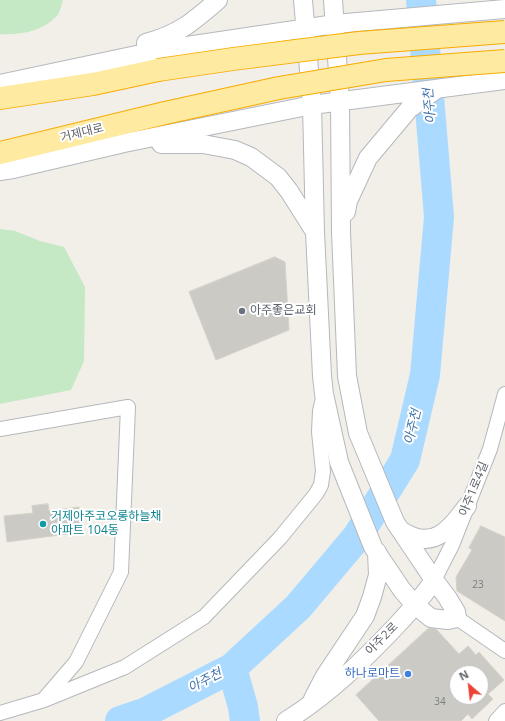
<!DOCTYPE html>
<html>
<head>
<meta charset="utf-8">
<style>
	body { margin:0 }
	#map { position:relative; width:505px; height:721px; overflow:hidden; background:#f1efe8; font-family:"Open Sans",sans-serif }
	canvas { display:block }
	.north { position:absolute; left:449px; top:665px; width:40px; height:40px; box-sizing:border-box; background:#fff; border:1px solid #bfc1c3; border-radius:50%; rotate:332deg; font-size:11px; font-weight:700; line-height:16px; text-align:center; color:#5f6368 }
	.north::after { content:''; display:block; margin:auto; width:14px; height:18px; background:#ea4335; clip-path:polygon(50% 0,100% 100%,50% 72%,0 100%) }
</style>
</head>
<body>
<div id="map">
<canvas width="505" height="721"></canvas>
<div class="north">N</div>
</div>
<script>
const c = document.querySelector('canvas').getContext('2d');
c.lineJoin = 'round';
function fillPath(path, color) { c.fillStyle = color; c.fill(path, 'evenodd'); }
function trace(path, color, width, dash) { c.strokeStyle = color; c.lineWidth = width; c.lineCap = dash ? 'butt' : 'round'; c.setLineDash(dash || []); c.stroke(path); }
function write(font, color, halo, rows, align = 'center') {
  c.font = font + ' "Open Sans","Noto Sans KR",sans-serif'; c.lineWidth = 4; c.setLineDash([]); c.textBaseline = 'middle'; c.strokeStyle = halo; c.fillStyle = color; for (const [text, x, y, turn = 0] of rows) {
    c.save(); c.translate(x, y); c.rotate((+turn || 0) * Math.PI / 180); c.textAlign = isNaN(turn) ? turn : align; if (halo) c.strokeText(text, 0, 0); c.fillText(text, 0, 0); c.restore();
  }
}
fillPath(new Path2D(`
	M0,0h63c-2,5 -3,14 -7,17 -15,15 -36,18 -56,17z
	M0,229l15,2 25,10 24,6 21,40 -1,74 -13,29 -71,14z`), '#c5e8c5');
trace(new Path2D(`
	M232,668l11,39 2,14
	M120,721l24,-8 88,-45 66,-61 59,-70 48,-77 20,-85 14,-158 -18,-217`), '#aadaff', 30);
const building = new Path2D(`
	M275,257l10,5 4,68 -73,30 -27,-68z
	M48,504l1,7 30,-4 3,25 -75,10 -3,-26 29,-3 -1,-7z
	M481,526l24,11v84l-48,-30 -1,-14 16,-27 -3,-2z
	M429,628l7,1 23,25 9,-8 8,9 3,-3 25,28 -16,14 5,5 -21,20 -4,-5 -7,7h-82l-23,-26zM457,673h24v24h-24z`);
fillPath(building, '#cccac5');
trace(building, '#d6d1c6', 1);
const minor = new Path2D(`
	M0,429l128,-22 -7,165 -45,90 -31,36
	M434,580l18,-35 38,-96 15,-55
	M457,618l48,33
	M0,713l44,-13 81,-33 79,-50 76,-79 36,-44 5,-9 2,-14 -4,-39 1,-21 3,-13
	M496,721l9,-10`);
const tertiary = new Path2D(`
	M303,0l9,105 3,127 7,144 2,18 15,68 34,85 29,43 13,15 16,13 17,2 9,-2 -1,-6 -9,-15 -13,-17 -39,-58 -37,-89 -11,-57 -6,-144 -1,-131 -7,-101
	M146,43c33,-9 47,-21 72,-43
	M0,84l160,-34 175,-26 170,-15
	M161,144h42l32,6 16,7 27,20 11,14 26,41
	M0,171l13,-2 111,-26 188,-38 193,-25
	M346,212l2,-11 20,-43 41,-49 28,-20
	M402,531c30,20 48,-1 65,-25
	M313,699l12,-23 40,-60 7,-19 6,-22 -1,-23
	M286,721c42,-26 77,-60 111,-96 13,-14 26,-28 37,-45`);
const trunk = new Path2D(`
	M0,98l93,-14 65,-14
	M0,153l165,-40`);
trace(minor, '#b5b8bc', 16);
trace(tertiary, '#b5b8bc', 20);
trace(trunk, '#f9ab00', 24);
trace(minor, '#fff', 14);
trace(tertiary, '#fff', 18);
trace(trunk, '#feeaa1', 22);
const trunkBridge = new Path2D(`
	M158,70l75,-11 126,-16 146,-11
	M165,113l114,-25 107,-18 119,-9`);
trace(trunkBridge, '#f9ab00', 24, []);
trace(trunkBridge, '#feeaa1', 22);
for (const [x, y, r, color] of [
	[242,311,4,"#6b7280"],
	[43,524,4,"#0f9aa8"],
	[408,674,4,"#3f7fe0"]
]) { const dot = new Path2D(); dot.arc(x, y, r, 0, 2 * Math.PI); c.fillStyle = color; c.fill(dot); trace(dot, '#fff', 1.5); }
write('10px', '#7a7d7f', null, [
	["23",478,585],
	["34",440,702]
]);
write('12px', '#5f6368', '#fff', [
	["거제대로",82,133,-14],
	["아주1로4길",474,489,-68],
	["아주2로",382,639,-45]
]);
write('12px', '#5b616d', '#fff', [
	["아주좋은교회",250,311]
], 'left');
write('12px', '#0d838f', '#fff', [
	["거제아주코오롱하늘채",51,517],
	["아파트 104동",51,531]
], 'left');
write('12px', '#366cbe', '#fff', [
	["하나로마트",400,674]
], 'right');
write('italic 13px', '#4174aa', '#fff', [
	["아주천",430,106,-95],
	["아주천",413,427,-77],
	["아주천",205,681,-27]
]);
</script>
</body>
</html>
